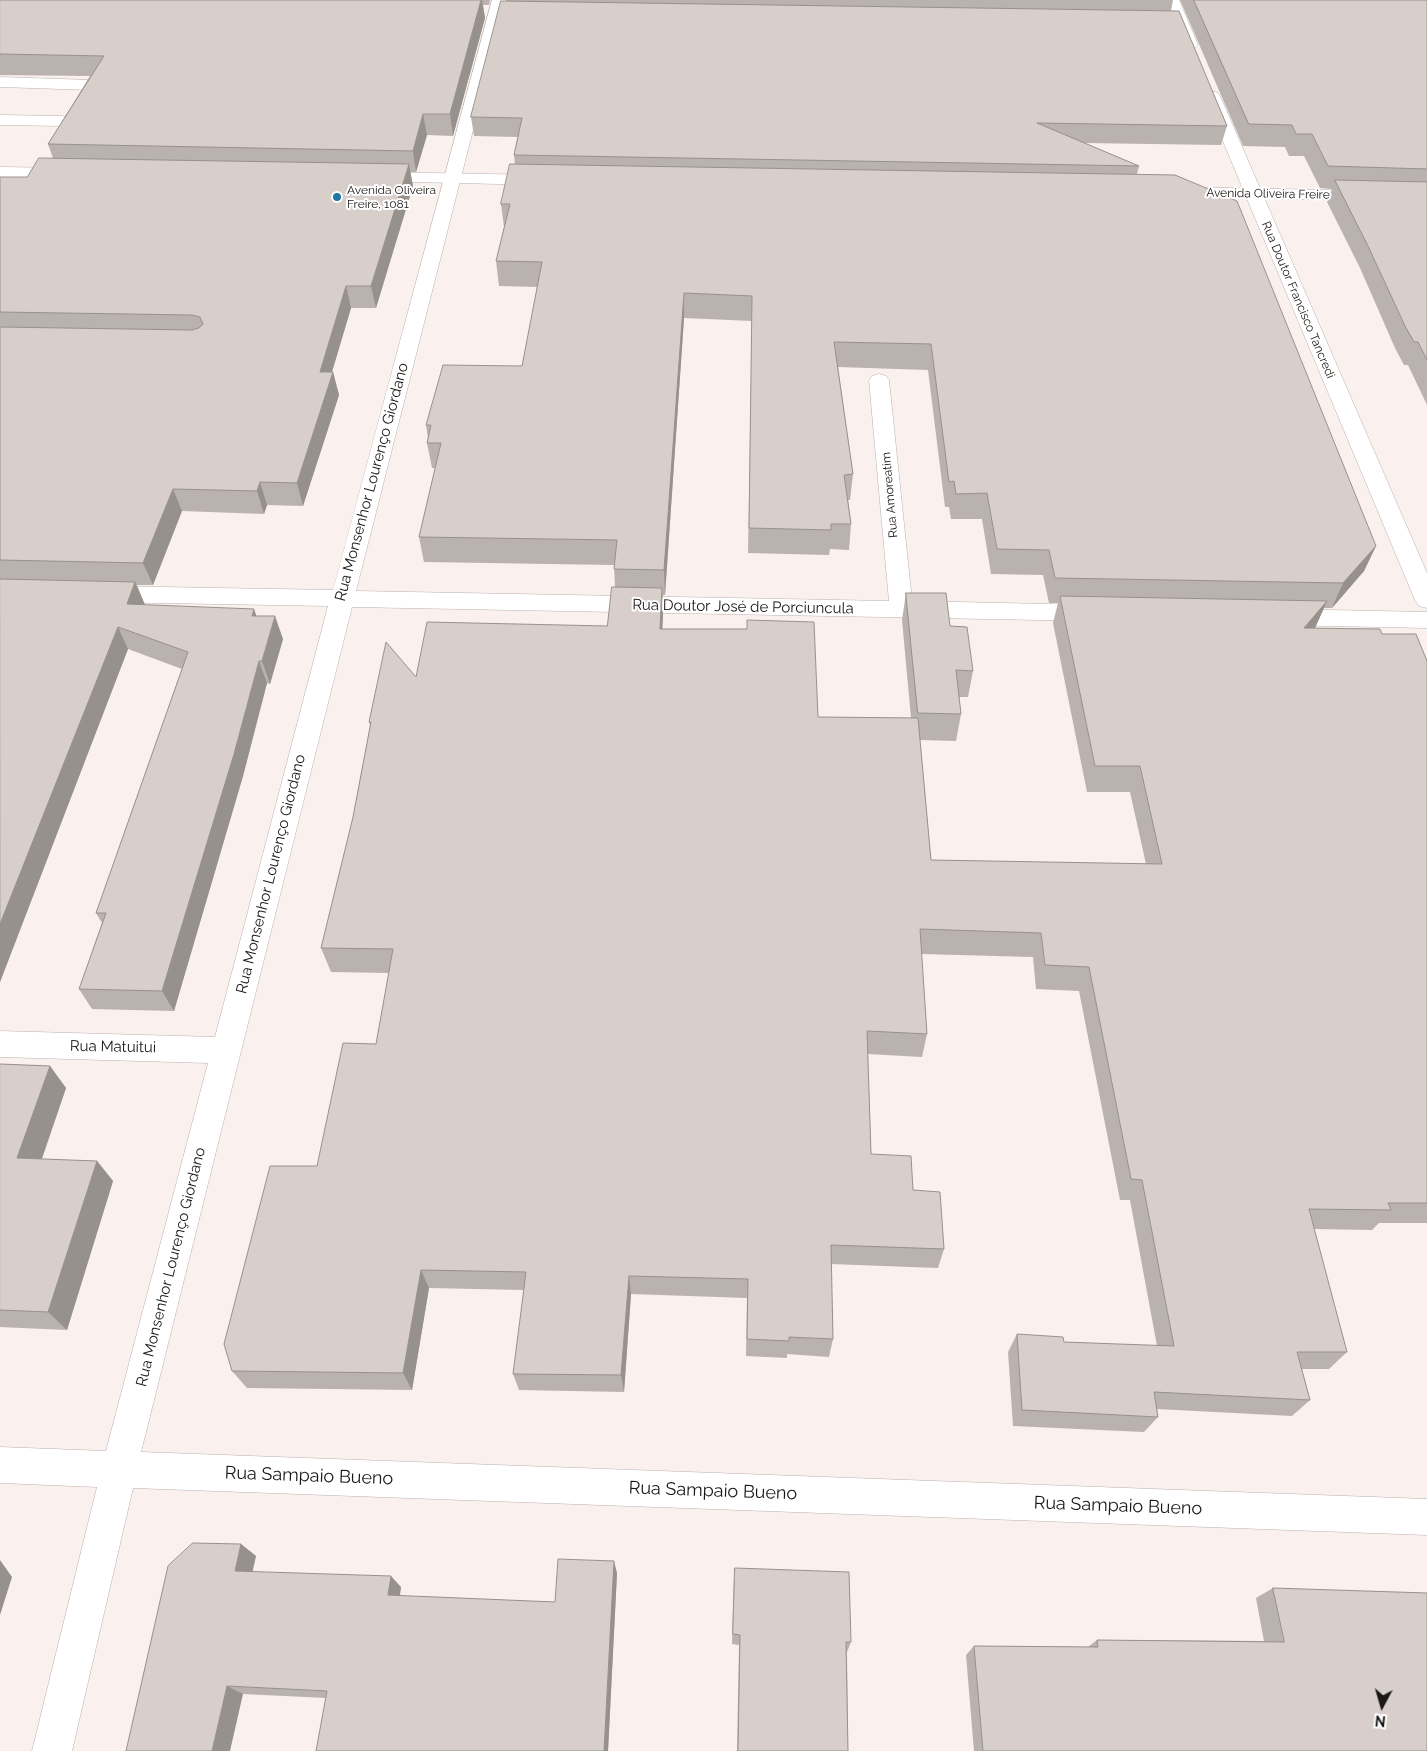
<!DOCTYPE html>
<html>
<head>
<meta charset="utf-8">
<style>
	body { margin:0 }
	#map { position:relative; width:1427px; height:1751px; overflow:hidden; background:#faf0ed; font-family:Raleway,sans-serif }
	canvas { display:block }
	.north { position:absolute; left:1357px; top:1681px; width:50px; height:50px; -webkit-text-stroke:4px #fff; paint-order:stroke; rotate:186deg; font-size:14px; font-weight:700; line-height:20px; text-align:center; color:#1a1716 }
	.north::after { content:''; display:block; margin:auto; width:18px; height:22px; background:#1a1716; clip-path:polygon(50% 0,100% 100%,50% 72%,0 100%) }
</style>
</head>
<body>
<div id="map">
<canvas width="1427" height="1751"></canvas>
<div class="north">N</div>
</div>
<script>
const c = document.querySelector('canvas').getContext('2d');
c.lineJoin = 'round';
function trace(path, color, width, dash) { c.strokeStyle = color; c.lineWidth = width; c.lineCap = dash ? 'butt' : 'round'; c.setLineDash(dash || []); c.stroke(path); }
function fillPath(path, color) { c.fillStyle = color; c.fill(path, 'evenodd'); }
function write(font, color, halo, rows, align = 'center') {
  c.font = font + ' Raleway,sans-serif'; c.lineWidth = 4; c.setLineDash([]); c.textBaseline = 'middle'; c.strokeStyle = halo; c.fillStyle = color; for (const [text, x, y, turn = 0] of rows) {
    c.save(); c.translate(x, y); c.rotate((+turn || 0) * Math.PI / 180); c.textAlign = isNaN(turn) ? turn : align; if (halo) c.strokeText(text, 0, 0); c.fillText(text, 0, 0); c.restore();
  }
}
const service = new Path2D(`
	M0,77l92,3 6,2 2,3 -2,3 -6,2 -92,-3z
	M0,115l62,1 6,2 2,3 -2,3 -6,2 -62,-1z`);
const minor = new Path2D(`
	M492,0h14l-150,591 533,10 -20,-221 3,-4 7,-2 7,2 3,4 23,221 181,4 8,2 4,6 -4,6 -8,2 -741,-14 -211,845 1286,47v36l-1294,-47 -61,263h-40l65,-264 -97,-4v-36l106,4 102,-388 -208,-6v-26l215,6 113,-431 -224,-4 -8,-2 -4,-6 4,-6 8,-2 229,4z
	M1165,0h14l19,45 -3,3h-10l-3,-3z
	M1212,91l6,2 2,3 207,477v35l-8,-2 -4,-6 -211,-504 2,-3z
	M1281,609l146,3v16l-146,-3 -8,-2 -4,-6 4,-6z`);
const tertiary = new Path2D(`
	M0,167l66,1 6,1 3,4 -3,4 -6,1 -66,-1z
	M374,172l169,3 6,1 3,4 -3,4 -6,1 -175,-4 -3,-4 3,-4z
	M1181,187l246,5v10l-252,-6 -3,-4 3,-4z`);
trace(service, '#bab0ad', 1);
trace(minor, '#bab0ad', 1);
trace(tertiary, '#bab0ad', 1);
fillPath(service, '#fff');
fillPath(minor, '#fff');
fillPath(tertiary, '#fff');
fillPath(new Path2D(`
	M0,0h490l-1,5h-6l2,13 -32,118 -26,-1 -11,37h-6l3,14 -37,122h-25l-19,64h1l6,23 -36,111 -36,-1 -3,9 -82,-3 -29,74h-16l8,20 112,11 26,23 -13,45 -3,-1 -24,93 -69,235 -82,-2 -13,-20 23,-66 -6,-10 86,-244 -54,-20 -128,333v-805h27l26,-19 -5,-14 42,-68 -90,-1z
	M506,0h667l-2,11 56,115 -6,19 -137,-2 55,23 -2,8 239,372 -12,25 -32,37h-8l-9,20 67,6 45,27v562h-48l-7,7 -58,-1 33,123 -18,17h-27l8,31 -18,16 -135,-7 1,8 -14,15 -131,-6 -5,-74 9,-18 47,8 93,4 -27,-146h-10l-41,-209 -43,-2 -3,-32 -112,-3 6,80 -5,23 -54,-3 3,100 42,36 31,59 -6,19 -107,-4 2,75 -4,18 -42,-3v4l-41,-2 1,-58 -116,-4 -7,98 -105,-2 -6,-16 11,-84 -95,-2 -17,102 -165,-2 -15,-17 85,-205 59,-122 13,-71 -58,-1 -10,-24 32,-131 17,-91 -1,-4 47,-45 191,-51 8,-39 -1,-22 -190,-3 -5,-25 16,-69h-3l-5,-25 1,-5 -2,-13 96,-59 16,-79 -39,-1 -3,-25 8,-34 -3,-23 14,-40 -1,-9 4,-18 -44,-1 -3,-19zM684,318l68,3 -4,232 81,2 1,-6 19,1 2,-26 -3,-24h2l3,-26 -15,-107 90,3 17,137h4l2,12h31l9,55 52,1 6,28h9l-5,20 34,169h43l16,72 -215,-4 -11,-120 36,1 5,-27 -2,-17h9l5,-26 -23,-45 -44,-33 -4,27 9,98 -93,-1 -156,-88 1,-14v-20h2z
	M1180,0h247v405l-19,-40h-4l-9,-17 -35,-80 -33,-66 5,-13 -12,-1 -16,-32h-15l-4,-9 -42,-1z
	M0,1064l50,2 16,22 -24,71 55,2 16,20 -46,149 -67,-3z
	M241,1544l15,12 -4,16 149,15 -1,9 155,6 62,-29 -9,178 -282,-53 -83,-4 -117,57z
	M734,1579l117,63 -4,10 1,99h-111l2,-106 -7,-1z
	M1273,1588l154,163h-453l-8,-96 8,-9 114,1 9,-7 167,1 -8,-43z`), '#bab2af');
fillPath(new Path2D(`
	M481,0h1l3,18 -32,118 -3,-22z
	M423,114l4,21 -11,37 -3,-21z
	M409,164l4,22 -37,122 -5,-22z
	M346,286l5,22 -26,87 -5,-23z
	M684,293v25l-19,277 -1,-25z
	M333,372l6,23 -36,111 -6,-23z
	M260,482l7,23 -3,9 -7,-23z
	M173,489l9,22 -29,74 -10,-22z
	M1376,546l-12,25 -32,37 11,-25z
	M135,582l10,23 -18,-1z
	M662,588l1,27 -2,41 -1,-27z
	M1327,601l-12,27h-11z
	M254,609l8,23 -10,-16z
	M275,616l8,23 -13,45 -8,-23z
	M118,627l10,22 -128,333v-58z
	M259,661l8,22 -24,93 -69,235 -12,-20z
	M50,1066l16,22 -31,90 -18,-20z
	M97,1161l16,20 -46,149 -19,-18z
	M421,1270l8,18 -17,102 -9,-17z
	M629,1276l2,18 -7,98 -3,-17z
	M241,1544l15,12 -6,27 -15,-12z
	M0,1560l12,17 -12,38z
	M614,1561l3,12 -9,178h-4z
	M391,1576l10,11 -3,19 -10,-11z
	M227,1686l16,8 -13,57h-18z`), '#97918e');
const building = new Path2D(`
	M0,0h481l-31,114h-27l-10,37 -365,-7 56,-88 -104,-2z
	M1194,0h233v169l-99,-3 -16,-32h-16l-4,-9 -43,-1z
	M501,1l678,10 48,115 -190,-3 102,43 -625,-11 8,-37 -51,-1z
	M39,158l370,6 -38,122h-25l-26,86h13l-36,111 -37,-1 -3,9 -84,-2 -30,74 -143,-3v-233l192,3 7,-2 4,-4 -3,-7 -8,-2 -192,-3v-135h27z
	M510,164l665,11 62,26 139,345 -33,37 -288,-5 -6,-28 -52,-1 -10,-56 -31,1 -2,-13 -5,1 -18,-138 -97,-2 19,132 -9,1 7,49h-20v6l-82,-2 3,-232 -68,-3 -20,277 -50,-1 3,-29 -198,-3 22,-94h-14l4,-18h-5l17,-60 79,1 20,-104 -46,-1 14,-57h-9z
	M1335,180l92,2v178l-9,-18h-4l-9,-16 -37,-80z
	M0,579l135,3 -8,22 127,5 -2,7h23l-13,45h-3l-25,93 -72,237 -83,-2 27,-76h-10l92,-261 -70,-25 -118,297z
	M612,587l50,1 -2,41h87v-9l67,2 4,95 100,1 13,142 231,4 -22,-98h-45l-35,-170 267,5 -23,27 76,1 2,5h34l11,27v542h-39l3,7 -82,-1 38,143h-50l13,48 -156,-8 4,25 -136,-7 -5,-76 46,3 1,5 110,4 -32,-166 -11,-1 -42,-212 -44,-2 -4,-32 -121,-4 7,105 -60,-3 4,123 40,2 2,34 27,2 4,57 -113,-4 2,94 -44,-2v4l-42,-2 1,-60 -119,-3 -8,99 -108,-1 13,-102 -105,-2 -18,103 -171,-2 -8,-27 46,-178h47l26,-123 33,1 17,-95 -72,-1 32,-131 18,-95h-2l17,-80 30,35 11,-55 180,4z
	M906,593h40l4,33 17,1 6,44 -17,-1 5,44 -43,-1z
	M0,1064l50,2 -33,92 80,3 -49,151 -48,-2z
	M193,1543l48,1 -6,27 156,5 -3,19 167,7 3,-43 56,2 -10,190h-288l11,-60 -100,-5 -15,65h-86l42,-185z
	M735,1568l114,4 2,70h-5l2,109h-110l2,-116 -7,-1z
	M1273,1588l154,5v158h-444l-9,-105 124,1 -1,-7 187,2z`);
fillPath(building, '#d8cfcb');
trace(building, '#97918e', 1);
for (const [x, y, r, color] of [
	[337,197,5,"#1f77a6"]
]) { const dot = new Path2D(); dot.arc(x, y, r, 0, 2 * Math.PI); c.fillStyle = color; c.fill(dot); trace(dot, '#fff', 2); }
write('12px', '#1a1716', '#fff', [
	["Avenida Oliveira",347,190],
	["Freire, 1081",347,204]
], 'left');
write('12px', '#1a1716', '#fff', [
	["Avenida Oliveira Freire",1268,194,1],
	["Rua Doutor Francisco Tancredi",1298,300,67],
	["Rua Amoreatim",890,495,-95]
]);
write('15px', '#1a1716', '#fff', [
	["Rua Monsenhor Lourenço Giordano",372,482,-75],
	["Rua Doutor José de Porciuncula",743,607,1],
	["Rua Monsenhor Lourenço Giordano",271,874,-76],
	["Rua Matuitui",113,1047,1],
	["Rua Monsenhor Lourenço Giordano",171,1267,-76]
]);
write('18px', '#1a1716', '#fff', [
	["Rua Sampaio Bueno",309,1476,2],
	["Rua Sampaio Bueno",713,1491,2],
	["Rua Sampaio Bueno",1118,1506,2]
]);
</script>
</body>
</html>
